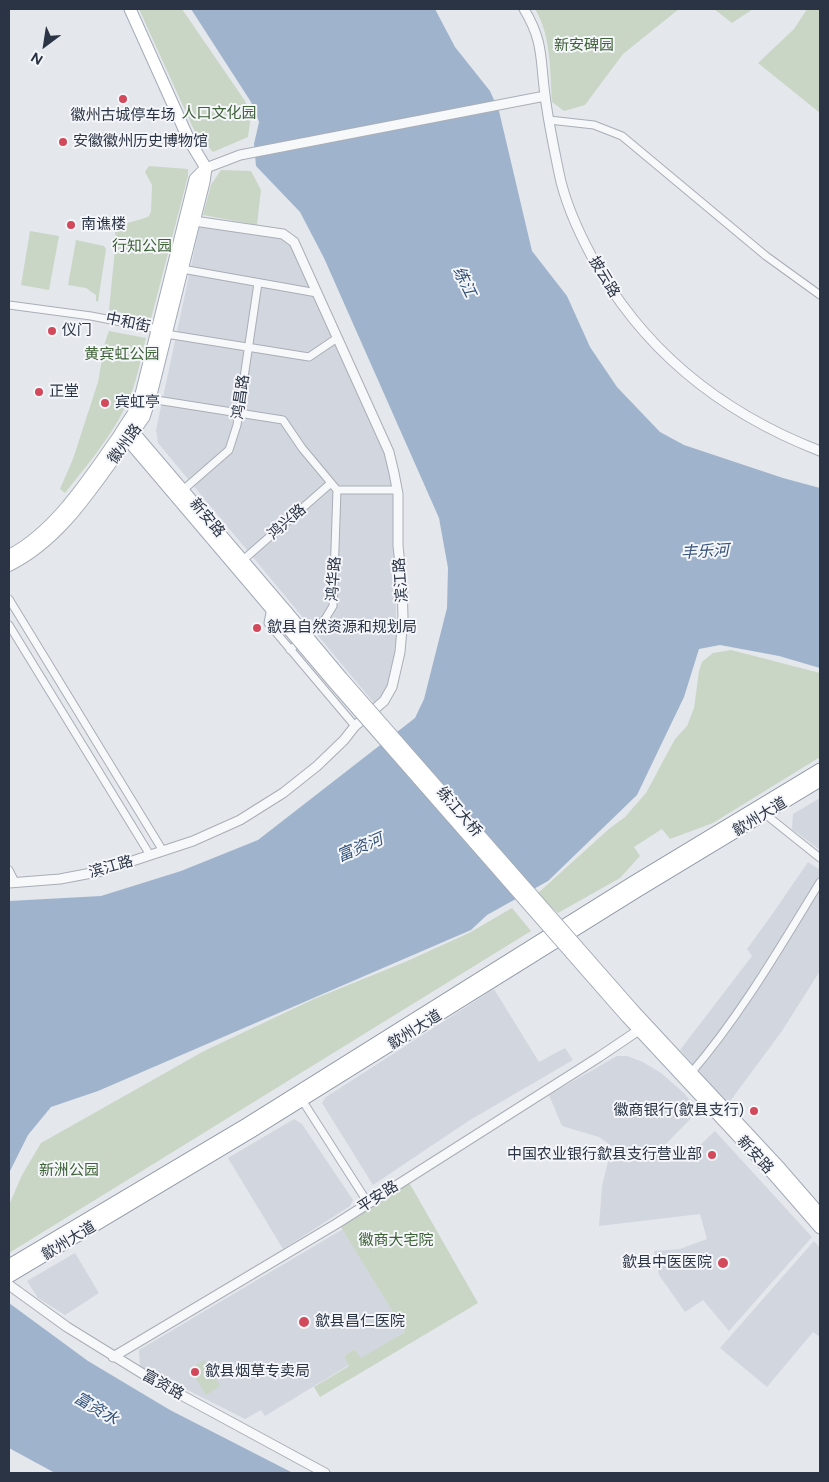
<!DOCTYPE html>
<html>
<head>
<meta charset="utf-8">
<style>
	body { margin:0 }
	#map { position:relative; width:829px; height:1482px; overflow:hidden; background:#e4e7ec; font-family:Figtree,sans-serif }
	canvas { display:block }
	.frame { position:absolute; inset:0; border:10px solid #2b3445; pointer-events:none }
	.north { position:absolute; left:20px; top:20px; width:50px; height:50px; -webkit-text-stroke:4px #f4f6f9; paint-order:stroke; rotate:211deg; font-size:14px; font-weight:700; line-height:20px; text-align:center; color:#2b3445 }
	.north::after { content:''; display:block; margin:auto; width:18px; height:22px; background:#2b3445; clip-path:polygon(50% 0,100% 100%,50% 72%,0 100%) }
</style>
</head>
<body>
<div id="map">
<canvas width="829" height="1482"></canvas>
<div class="frame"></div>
<div class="north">N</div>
</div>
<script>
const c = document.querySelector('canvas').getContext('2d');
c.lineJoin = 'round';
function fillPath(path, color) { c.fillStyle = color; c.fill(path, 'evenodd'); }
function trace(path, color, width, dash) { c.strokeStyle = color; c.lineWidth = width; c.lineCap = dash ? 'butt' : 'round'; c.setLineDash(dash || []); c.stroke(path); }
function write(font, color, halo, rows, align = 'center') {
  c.font = font + ' Figtree,"Noto Sans SC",sans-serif'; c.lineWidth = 4; c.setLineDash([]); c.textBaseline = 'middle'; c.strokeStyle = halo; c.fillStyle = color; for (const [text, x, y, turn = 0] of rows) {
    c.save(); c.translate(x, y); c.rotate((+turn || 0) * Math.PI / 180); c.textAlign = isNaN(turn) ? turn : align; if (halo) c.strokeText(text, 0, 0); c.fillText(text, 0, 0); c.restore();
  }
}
fillPath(new Path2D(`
	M200,224l88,14 99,219 9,37v160l-8,37 -14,12 -216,-260 -2,-13z
	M820,798v52l-28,-21 1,-15z
	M808,862l12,8v101l-38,60 -54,73 -48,-54 72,-94 -5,-7 24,-33z
	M494,989l45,73 26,-14 8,12 -103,60 -97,65 -51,-82 4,-6z
	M617,1056h10l16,6 18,11 23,20 14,18 -34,35 12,12 19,-8 20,-19 97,106 -83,94 -26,-31 -18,12 -26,-37 -5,-24 26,-2 27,-10 -7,-25 -101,12 3,-40 10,-40 -13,-9 -37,-11 -13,-31z
	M294,1119l8,5 51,76 -3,6 -67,43 -55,-91z
	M343,1229l62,103 -44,27 -6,-10 -11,7 5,9 -84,51 -4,-6 -16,9 -105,-53 -1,-16z
	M814,1241l6,7v89l-7,-5 -46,55 -47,-39z
	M75,1253l24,40 -34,22 -27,-17 -11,-17z`), '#d2d6de');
fillPath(new Path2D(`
	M139,9h43l63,92 6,14 -3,22 -35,15 -19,-22z
	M535,9h144l-56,45 -38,51 -21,6 -12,-9c-2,-31 -1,-67 -17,-93z
	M714,9h39l-21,14z
	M807,9h13v104l-62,-50 36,-34z
	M149,166l39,3v7l-37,143 -42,-9 7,-72 -2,-11 34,-10 3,-5 1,-27 -7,-13z
	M221,170l30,1 10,19 -4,35 -54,-10 8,-30z
	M30,231l29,5 -10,54 -28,-5z
	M76,240l28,6 2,3 -8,53 -2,-1v-6l-10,-7 -18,-3z
	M109,331l37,7c-5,18 -8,39 -15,56 -14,36 -42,69 -66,99l-5,-4 13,-30 25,-77 7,-40z
	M731,650l89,23v84l-107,66 -43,16 -8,-10 -28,18 6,9 -20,22 -62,35 -21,-19 73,-66 15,-11 21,-24 29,-54 12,-13 7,-18 5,-37 3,-9 11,-9z
	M512,908l19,23 -522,322v-48l13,-30 19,-32 163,-92 110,-52 91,-37 64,-29z
	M410,1184l68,119 -158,94 -6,-10 35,-21 -5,-10 11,-7 6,9 44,-26 -65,-107 65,-40z
	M204,1360l16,26 -14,9 -16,-26z`), '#c9d6c5');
fillPath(new Path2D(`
	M191,9h244l20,38 35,44 9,20 33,140 35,45 23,51 27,40 43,45 24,13 99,33 37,10v180l-41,-12 -59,-11 -21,4 -15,48 -47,98 -89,86 -61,34 -16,15 -373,161 -47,16 -23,28 -19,38v-272l92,-5 80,-25 77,-31 157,-122 9,-19 23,-91 1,-40 -9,-50 -115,-260 -24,-46 -44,-46 -2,-22 5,-22 -8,-20z
	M9,1303l79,58 82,49 123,63h-238l-46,-25z`), '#9fb4cc');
const minor = new Path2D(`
	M549,120l45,5 28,11 144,120 54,39
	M182,269l135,24
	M9,305l82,11 66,13
	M166,334l143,23 28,-19
	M150,399l133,21 19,28 35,42
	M183,490l46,-40 8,-25 21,-142
	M337,490h60
	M243,560l88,-77
	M9,599l154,252
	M271,608l-3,15 87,103
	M9,625l141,230
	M290,650l35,-31 8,-13 4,-116
	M765,814l55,44
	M9,870l6,12
	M691,1073c50,-58 89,-126 129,-191
	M302,1100l66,103`);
const tertiary = new Path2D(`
	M524,9c20,33 16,50 21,86 3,26 9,53 14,78 6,30 19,58 33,84 51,94 130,156 228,194
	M206,168l34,-13 305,-59
	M9,883l51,-4 42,-8 91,-30 47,-21 43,-27 34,-27 27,-26 11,-14 29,-25 8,-14 8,-35 3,-35 -1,-35 -4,-36v-52l-4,-21 -5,-21 -95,-210 -11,-8 -89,-13
	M9,1285l58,42 81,50 177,96
	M113,1357l223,-133 263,-167 40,-27`);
const secondary = new Path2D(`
	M9,555c48,-25 81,-80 112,-123
	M9,566c53,-26 85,-80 119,-126`);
const primary = new Path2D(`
	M206,168l-11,11 -57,227 -17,26 158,186
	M130,428l156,183
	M128,440l16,-23 6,-18 54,-217 2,-14 -17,-28 -59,-131
	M634,1011l146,157 40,46
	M626,1016l147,158 47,54`);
const trunk = new Path2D(`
	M9,1265l239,-142 385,-241 187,-113
	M9,1277l244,-146 385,-240 182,-110`);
trace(minor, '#a9aeb7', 9);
trace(tertiary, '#a9aeb7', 11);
trace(secondary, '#a9aeb7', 12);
trace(primary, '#a3abb8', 13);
trace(trunk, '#8b94a3', 13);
trace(minor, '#f7f8fa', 7);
trace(tertiary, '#f7f8fa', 9);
trace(secondary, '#fff', 10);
trace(primary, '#fff', 11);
trace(trunk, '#fff', 11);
const primaryBridge = new Path2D(`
	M286,611l56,67 292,333
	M279,618l56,66 291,332`);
trace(primaryBridge, '#a3abb8', 13, []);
trace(primaryBridge, '#fff', 11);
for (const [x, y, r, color] of [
	[123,99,5,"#d1495b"],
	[63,142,5,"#d1495b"],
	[71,225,5,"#d1495b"],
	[52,331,5,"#d1495b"],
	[39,392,5,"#d1495b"],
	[105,403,5,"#d1495b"],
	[257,628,5,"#d1495b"],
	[754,1111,5,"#d1495b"],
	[712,1155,5,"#d1495b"],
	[723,1263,6,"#d1495b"],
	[304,1322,6,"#d1495b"],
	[195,1372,5,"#d1495b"]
]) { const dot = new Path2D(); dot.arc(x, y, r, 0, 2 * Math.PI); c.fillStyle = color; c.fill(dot); trace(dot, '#f4f6f9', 2); }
write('15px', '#3f6138', '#f4f6f9', [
	["新安碑园",584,46],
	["人口文化园",219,114],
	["行知公园",142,247],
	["黄宾虹公园",122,355],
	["新洲公园",69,1171],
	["徽商大宅院",396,1241]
]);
write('15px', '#2b3445', '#f4f6f9', [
	["徽州古城停车场",123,116,"center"],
	["安徽徽州历史博物馆",73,142],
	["南谯楼",81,225],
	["仪门",62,331],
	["正堂",49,392],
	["宾虹亭",115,403],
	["歙县自然资源和规划局",267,628],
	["徽商银行(歙县支行)",744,1111,"right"],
	["中国农业银行歙县支行营业部",702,1155,"right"],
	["歙县中医医院",712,1263,"right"],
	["歙县昌仁医院",315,1322],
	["歙县烟草专卖局",205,1372]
], 'left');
write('15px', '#2b3445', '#f4f6f9', [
	["披云路",604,277,59],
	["中和街",128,323,12],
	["鸿昌路",241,397,-82],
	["徽州路",125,444,-54],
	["新安路",207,518,50],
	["鸿兴路",287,522,-41],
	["鸿华路",334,579,-86],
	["滨江路",401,580,-94],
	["练江大桥",459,812,49],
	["歙州大道",760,817,-31],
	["滨江路",111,867,-16],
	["歙州大道",415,1030,-32],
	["新安路",755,1155,47],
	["平安路",378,1197,-33],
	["歙州大道",69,1241,-31],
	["富资路",163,1385,29]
]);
write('italic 16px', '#34527a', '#f4f6f9', [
	["练江",464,282,64],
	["丰乐河",705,552,-3],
	["富资河",360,848,-23],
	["富资水",96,1409,31]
]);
</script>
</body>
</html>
